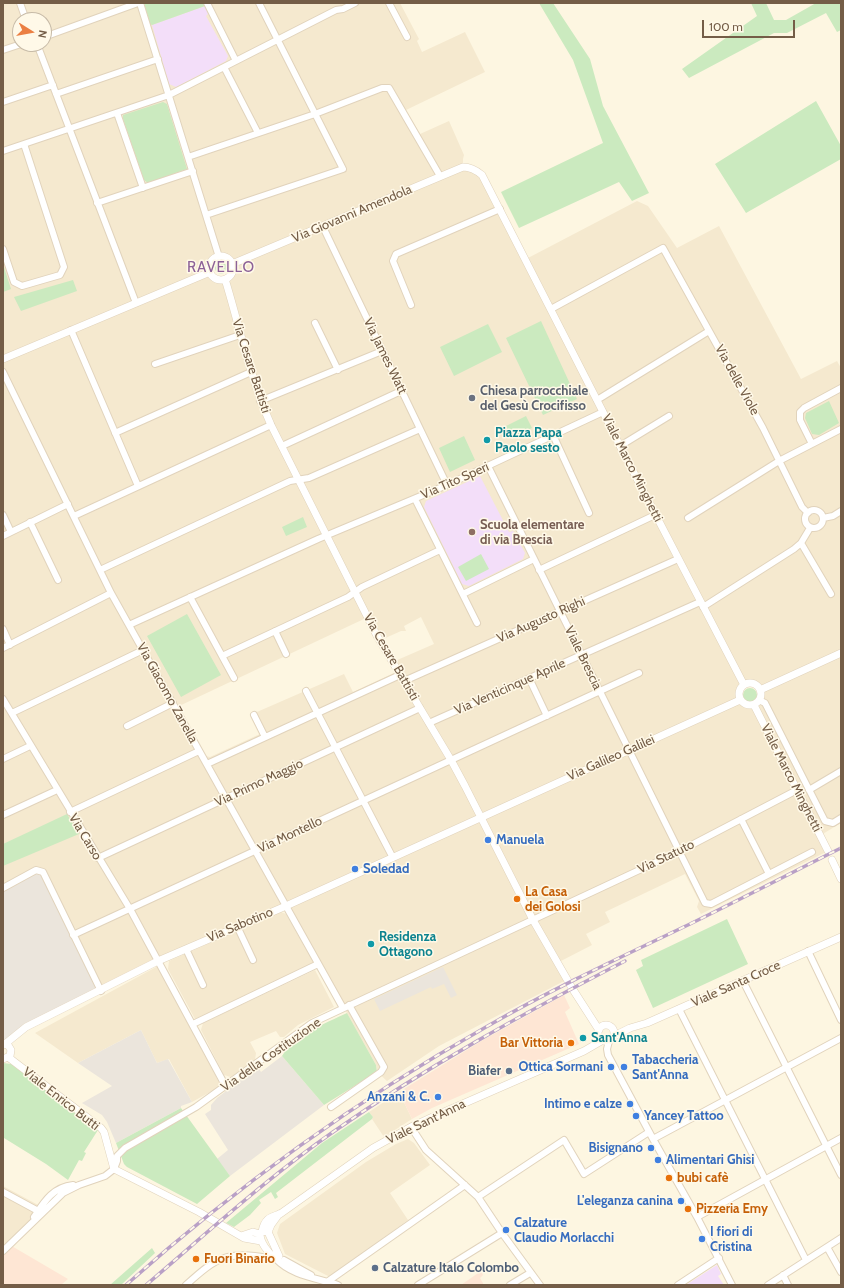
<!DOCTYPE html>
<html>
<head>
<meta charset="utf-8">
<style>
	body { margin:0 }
	#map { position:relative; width:844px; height:1288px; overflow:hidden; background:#fdf6e1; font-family:Cabin,sans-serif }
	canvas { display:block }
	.frame { position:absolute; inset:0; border:4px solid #745d47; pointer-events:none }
	.north { position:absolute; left:12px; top:12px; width:40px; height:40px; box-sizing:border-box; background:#fff9e8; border:1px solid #c7bba8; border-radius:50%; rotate:101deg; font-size:11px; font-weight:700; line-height:16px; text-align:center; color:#745d47 }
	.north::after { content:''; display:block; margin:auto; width:14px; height:18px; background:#eb7f42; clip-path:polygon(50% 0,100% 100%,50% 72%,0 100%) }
	.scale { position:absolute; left:702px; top:20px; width:93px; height:18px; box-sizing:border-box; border:2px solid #745d47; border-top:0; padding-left:5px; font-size:12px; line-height:14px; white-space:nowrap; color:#745d47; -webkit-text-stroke:3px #fff9e8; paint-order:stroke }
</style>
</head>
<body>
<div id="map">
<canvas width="844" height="1288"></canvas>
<div class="frame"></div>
<div class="north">N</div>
<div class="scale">100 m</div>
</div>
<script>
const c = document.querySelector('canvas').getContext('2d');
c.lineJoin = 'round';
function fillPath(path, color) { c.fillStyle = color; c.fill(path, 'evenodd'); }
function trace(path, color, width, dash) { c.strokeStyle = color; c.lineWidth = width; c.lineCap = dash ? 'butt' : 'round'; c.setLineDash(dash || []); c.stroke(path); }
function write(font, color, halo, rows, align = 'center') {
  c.font = font + ' Cabin,sans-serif'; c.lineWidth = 3; c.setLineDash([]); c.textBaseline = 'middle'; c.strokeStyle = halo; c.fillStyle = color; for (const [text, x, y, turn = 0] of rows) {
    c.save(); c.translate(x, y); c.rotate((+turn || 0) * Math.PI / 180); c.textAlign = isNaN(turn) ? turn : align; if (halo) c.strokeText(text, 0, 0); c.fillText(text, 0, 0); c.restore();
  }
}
fillPath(new Path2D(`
	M3,3h136l78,253 -8,5 -1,10 -205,86zM20,20h24v24h-24z
	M142,3h258l19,36 -2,2 5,11 43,-20 20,40 -79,38 14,24 29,-13 15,34 -1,4v5l-230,98 -3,-4 -5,-3h-5z
	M466,169l14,7 121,235 -153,72 -121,50 -65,-131 -35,-122 5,-5 2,-9z
	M637,201l11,5 29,42 42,-22 82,153 36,-18 4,7v283l-81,37 -5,-4h-11l-216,-426z
	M210,274l5,5 4,2h5l34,120 108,217 -189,89 -64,-114 -110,-224v-9z
	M3,375l64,132 216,398 -184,85 -96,-101z
	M603,413l139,272 -4,6 1,8 -258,116 -86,-154 39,-17 -13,-27 -17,9 2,5h-5l-20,9 -51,-103z
	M841,654v169l-20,12 -65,-130 5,-6v-8z
	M396,672l83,144 -193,89 -81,-149 5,1 50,-23 -10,-19 94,-41 9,18z
	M740,701l7,5h6l73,146 -125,62 -4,-7 2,-6 -14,-27 -80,38 5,10 -24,12 6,11 -33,17 -77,-145z
	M480,818l86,162 -127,66 -52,35 -10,-9 -1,-7 -89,-159z
	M281,912l5,2 28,49 -119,56 -27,-50 1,-8z
	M158,966l63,120 -29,16 -23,-43 -12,4 -16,-33 -63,33 -43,-30z
	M315,970l19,37 -36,18 -14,12h-4l-4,-6 -26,11 6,11 -1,7 -24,17 -7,-2 -23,-45 2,-7z
	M399,1092l13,27 -28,18 -12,-18 1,-2 -4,-5z
	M408,1139l6,4 16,22 -40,28 18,27 -78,57 -45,-23 -8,-21 3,-9 86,-62 30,-18z
	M3,1186l37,20 -12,19 -25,25z`), '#f5e9cf');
fillPath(new Path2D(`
	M564,995l6,13 -5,4 14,32 -147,64 -20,11 -13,-27 84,-52z
	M10,1245l58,34 -7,6h-58v-28z
	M481,1271l2,4 -3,3 4,7h-23z`), '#fee6d4');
fillPath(new Path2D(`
	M36,872l6,1 57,117 -96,53v-154z
	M443,967l14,28 -6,3 -7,-14 -12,5 -1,-2 -51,24 -6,-12z
	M141,1030l16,33 11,-4 24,43 -11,4v2l-65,35 -9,-21 -5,-7 -20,-12 30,-17 -34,-23z
	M282,1056l42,49 -94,71 -13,-17 11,-9 -23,-36 6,-4v-5l6,-7 41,-31 3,5z`), '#ebe5dc');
fillPath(new Path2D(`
	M205,6l3,8 -2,2 22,40 -2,5 -50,26 -7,-3 -17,-59z
	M480,476l29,56 4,-1 12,22 -2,6 -54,27 -7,-2 -38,-77 2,-6z
	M717,1265l4,9 -3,2 6,9h-38z`), '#f3def9');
fillPath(new Path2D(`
	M144,3h59l2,3 -53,19 -2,-1z
	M539,3h14l37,56 13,47 46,87 -17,8 -13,-19 -100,46 -18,-36 102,-49 -30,-83z
	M751,3h15l8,17h12l30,-17h25v27l-4,2 -11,-19 -39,20h-13l-85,45 -7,-9 75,-53z
	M816,101l25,45v13l-95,54 -31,-49z
	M163,102l4,2 20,65 -39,14 -4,-3 -21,-61v-4z
	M215 268a6 6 0 1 1 12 0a6 6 0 1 1-12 0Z
	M3,264l8,25 -8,3z
	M73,280l4,11 -56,20 -7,-14z
	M541,321l36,78 -34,16 -37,-77z
	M488,324l14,28 -48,24 -14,-29z
	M829,401l10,22 -20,12 -7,-1 -7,-16 1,-5z
	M526,416l6,12 -21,10 -5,-12z
	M464,436l11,24 -25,12 -11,-24z
	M303,517l4,10 -21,9 -4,-9z
	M481,554l8,15 -23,12 -8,-14z
	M187,614l34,61 -40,22 -34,-61z
	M743 695a7 7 0 1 1 14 0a7 7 0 1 1-14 0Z
	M67,814l12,20 -76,32v-22z
	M727,919l21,45 -95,44 -17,-38 7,-4 -2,-6z
	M347,1013l29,52 1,7 -53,33 -42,-49c14,-22 42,-32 65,-43z
	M3,1063l8,1 4,2 83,64 -14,22 2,1 -4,8 -3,-1 -11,20 -22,-16 -42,-26 -1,2z
	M181,1108l49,68 -33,28 -70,-37 -3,-3 -8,-21z
	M369,1112l4,5 -1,2 -96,74 2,4 -3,2 -4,-7 -12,8 2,3 -11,12 -16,12 -8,-4 96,-80z
	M152,1248l3,5 -34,32h-11z`), '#cbeabf');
const minor = new Path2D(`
	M20,3l6,17
	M140,3l79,254
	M207,3l29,58
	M389,3l18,34
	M44,37l94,-34
	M37,44l99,259
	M3,50l18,-6
	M224,67l34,66
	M56,94l102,-35
	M3,102l50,-17
	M117,113l26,75
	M3,151l166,-56 167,-85 7,-1 12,-6
	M188,157l127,-43 67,-26h7l51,88
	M97,203l96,-32
	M206,215l137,-46 -84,-166
	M323,227l124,258
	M3,249l11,33 8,4 38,-11 4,-8 -40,-123
	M411,305l-18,-44 3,-7 104,-45
	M551,309l112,-61 100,180 39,79 6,6
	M315,323l23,47
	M71,330l67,156
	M155,364l85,-29
	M3,372l108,221 232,415
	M597,400l112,-69
	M260,401l122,-50
	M115,433l136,-61
	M553,435l36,78
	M812,444l-12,-24v-8l4,-4 37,-20
	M282,446l119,-55
	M620,446l49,-30
	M488,466l217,437 6,1 101,-52
	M415,499l62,124
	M805 519a9 9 0 1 1 18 0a9 9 0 1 1-18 0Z
	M3,515l8,17
	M74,516l197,-91
	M688,518l91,-57 62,-32
	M823,518l10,-2 8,-5
	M30,522l28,58
	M3,536l65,-32
	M801,543l30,51
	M100,570l190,-89 19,-3 111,-49
	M539,570l116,-55
	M463,594l71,-35
	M190,597l44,81
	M703,607l91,-58 7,-6 9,-15
	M129,625l189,-86 129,-54 156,-73
	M3,629l7,16
	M275,631l11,23
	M3,648l108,-55
	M222,656l126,-59 14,-10 78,-37
	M529,678l18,38
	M404,681l274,-122
	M306,691l86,165
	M3,699l127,210 96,178
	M759,700l6,3 60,118 8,2 8,-5
	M12,713l131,-63
	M254,715l11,22
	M429,723l271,-121
	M127,726l46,-23
	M3,759l27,-13
	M207,764l193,-89
	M809,790l32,-19
	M70,812l129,-61
	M3,815l54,-25
	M741,819l28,55
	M98,858l322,-150
	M3,888l33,-18 7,2 58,119
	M237,926l16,34
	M73,935l566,-262
	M186,949l17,36
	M808,951l33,69
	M743,981l98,194
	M679,1009l127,251
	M193,1024l125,-60
	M609,1041l-2,8 1,6 45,84 44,78 35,68
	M331,1107l50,-35 3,-5 -35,-62
	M411,1127l15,23 52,47 24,36 38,52
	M653,1139l188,-101
	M3,1192l37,20
	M478,1197l86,-57 20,34 65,-42
	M34,1217c10,-15 19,-30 39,-32
	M697,1217l144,-79
	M827,1247l14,25
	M3,1251l60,-58 16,-8 26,-9 9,-7 3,-8v-5l8,-8 71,-41 116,-84 368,-172 117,-61
	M276,1259c16,17 41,19 62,26
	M284,1260l27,15
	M783,1275l5,10
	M327,1282l138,-97
	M186,1285c32,-29 41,-34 84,-27l4,-1
	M418,1285l84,-52
	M510,1285l20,-12
	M678,1285l41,-27
	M768,1285l73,-47`);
const tertiary = new Path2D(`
	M209 268a12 12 0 1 1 24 0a12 12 0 1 1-24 0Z
	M232,264l231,-97c7,0 13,3 19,8l121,237 17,34 124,239
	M225,279c15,49 25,99 46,146l106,211 74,124 14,26 68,134 39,68 27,42
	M3,359l207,-87
	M739 694a11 11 0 1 1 22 0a11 11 0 1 1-22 0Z
	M760,690l81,-37
	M754,705l74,146
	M832,860l9,19
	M598 1033a8 8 0 1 1 16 0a8 8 0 1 1-16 0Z
	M614,1036l16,-8 17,-5 194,-86
	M3,1044l5,1 3,5 -1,6 -7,3
	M5,1044l21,-17 132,-66 128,-55 454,-206
	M8,1057l93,71 3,4 10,37 85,43 45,26 17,3
	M266,1231l2,1 11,24 -1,2h-3c-7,-5 -15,-16 -15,-24l2,-2z
	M262,1232c2,-12 7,-15 18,-18l93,-66 38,-21 24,-11 149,-65 19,-11
	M268,1232l3,-7 8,-11
	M241,1236l12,-4 7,2`);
trace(minor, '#e1d3bc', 8);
trace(tertiary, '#e1d3bc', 8);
trace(minor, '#fff', 6);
trace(tertiary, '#fff', 7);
const rail = new Path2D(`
	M126,1285c111,-99 231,-185 360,-258 66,-38 135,-70 204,-103 51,-25 101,-51 151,-76
	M146,1285c61,-52 121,-107 187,-153 93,-65 191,-119 292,-171`);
trace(rail, '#b9a0c6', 3.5);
trace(rail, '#fff9e8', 2, [6]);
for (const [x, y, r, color] of [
	[472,398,4,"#6b7280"],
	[487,440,4,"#0f9aa8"],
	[472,532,4,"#8d6e63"],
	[488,840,4,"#3f7fe0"],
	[355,869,4,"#3f7fe0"],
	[517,899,4,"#e8710a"],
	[371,944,4,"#0f9aa8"],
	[583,1038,4,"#0f9aa8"],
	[571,1043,4,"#e8710a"],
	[611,1067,4,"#3f7fe0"],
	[624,1067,4,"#3f7fe0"],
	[509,1071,4,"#5c6f8a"],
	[438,1097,4,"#3f7fe0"],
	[630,1104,4,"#3f7fe0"],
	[636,1116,4,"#3f7fe0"],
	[651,1148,4,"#3f7fe0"],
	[658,1160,4,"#3f7fe0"],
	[669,1178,4,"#e8710a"],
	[681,1201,4,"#3f7fe0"],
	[688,1209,4,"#e8710a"],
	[506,1230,4,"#3f7fe0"],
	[702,1239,4,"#3f7fe0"],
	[196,1259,4,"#e8710a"],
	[375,1268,4,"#5c6f8a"]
]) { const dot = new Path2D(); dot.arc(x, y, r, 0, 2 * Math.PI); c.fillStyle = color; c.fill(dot); trace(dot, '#fff9e8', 1.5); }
write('13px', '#745d47', '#fff9e8', [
	["Via Giovanni Amendola",352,214,-23],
	["Via James Watt",385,356,64],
	["Via Cesare Battisti",251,366,72],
	["Via delle Viole",737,380,61],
	["Viale Marco Minghetti",632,468,63],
	["Via Tito Speri",455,481,-24],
	["Via Augusto Righi",541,620,-24],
	["Via Cesare Battisti",391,657,60],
	["Viale Brescia",583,658,64],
	["Via Venticinque Aprile",510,687,-24],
	["Via Giacomo Zanella",167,693,61],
	["Via Galileo Galilei",611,758,-24],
	["Viale Marco Minghetti",791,778,63],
	["Via Primo Maggio",259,783,-25],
	["Via Montello",290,835,-25],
	["Via Carso",85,837,59],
	["Via Statuto",666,857,-26],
	["Via Sabotino",240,925,-23],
	["Viale Santa Croce",736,984,-24],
	["Via della Costituzione",271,1055,-35],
	["Viale Enrico Butti",61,1099,38],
	["Viale Sant'Anna",426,1122,-26]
]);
write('bold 13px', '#5b616d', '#fff9e8', [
	["Chiesa parrocchiale",480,391],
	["del Gesù Crocifisso",480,406]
], 'left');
write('bold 13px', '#0d838f', '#fff9e8', [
	["Piazza Papa",495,433],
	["Paolo sesto",495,448],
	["Residenza",379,937],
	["Ottagono",379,952],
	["Sant'Anna",591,1038]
], 'left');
write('bold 13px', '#785e54', '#fff9e8', [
	["Scuola elementare",480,525],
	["di via Brescia",480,540]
], 'left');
write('bold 13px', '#366cbe', '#fff9e8', [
	["Manuela",496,840],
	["Soledad",363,869],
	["Tabaccheria",632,1060],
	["Sant'Anna",632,1075],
	["Ottica Sormani",603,1067,"right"],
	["Anzani & C.",430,1097,"right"],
	["Intimo e calze",622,1104,"right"],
	["Yancey Tattoo",644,1116],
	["Bisignano",643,1148,"right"],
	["Alimentari Ghisi",666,1160],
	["L'eleganza canina",673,1201,"right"],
	["Calzature",514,1223],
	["Claudio Morlacchi",514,1238],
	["I fiori di",710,1232],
	["Cristina",710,1247]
], 'left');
write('bold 13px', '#c56008', '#fff9e8', [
	["La Casa",525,892],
	["dei Golosi",525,907],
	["Bar Vittoria",563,1043,"right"],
	["bubi cafè",677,1178],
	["Pizzeria Emy",696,1209],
	["Fuori Binario",204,1259]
], 'left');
write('bold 13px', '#4e5e75', '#fff9e8', [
	["Biafer",501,1071],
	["Calzature Italo Colombo",383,1268,"left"]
], 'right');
c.letterSpacing = '1px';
write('15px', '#8d6298', '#fff9e8', [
	["RAVELLO",221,268]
]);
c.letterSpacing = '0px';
</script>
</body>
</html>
